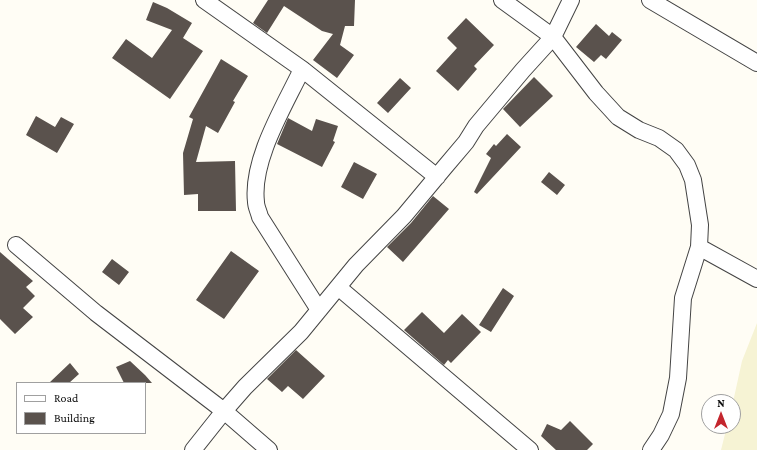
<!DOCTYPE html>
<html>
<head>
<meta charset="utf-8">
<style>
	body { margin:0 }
	#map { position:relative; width:757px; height:450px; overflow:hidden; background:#fffdf5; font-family:"Crimson Pro",serif }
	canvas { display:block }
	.legend { position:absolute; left:16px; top:382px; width:130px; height:52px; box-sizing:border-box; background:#fff; border:1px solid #a0a0a0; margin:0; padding:5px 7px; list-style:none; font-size:12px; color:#111 }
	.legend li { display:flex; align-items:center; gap:8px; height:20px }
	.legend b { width:20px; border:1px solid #a0a0a0 }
	.north { position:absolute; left:701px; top:394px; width:40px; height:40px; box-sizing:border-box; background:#fff; border:1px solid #a0a0a0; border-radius:50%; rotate:0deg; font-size:11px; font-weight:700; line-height:16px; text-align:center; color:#111 }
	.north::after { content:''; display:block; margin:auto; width:14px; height:18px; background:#c4262e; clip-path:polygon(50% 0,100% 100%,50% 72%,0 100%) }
</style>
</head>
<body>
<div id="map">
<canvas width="757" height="450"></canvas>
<ul class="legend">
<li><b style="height:5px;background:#fff"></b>Road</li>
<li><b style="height:11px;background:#5a524d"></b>Building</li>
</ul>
<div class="north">N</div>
</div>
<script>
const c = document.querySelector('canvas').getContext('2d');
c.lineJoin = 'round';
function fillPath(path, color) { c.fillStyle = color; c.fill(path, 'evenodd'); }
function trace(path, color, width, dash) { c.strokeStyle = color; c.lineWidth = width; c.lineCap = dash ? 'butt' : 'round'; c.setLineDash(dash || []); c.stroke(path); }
fillPath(new Path2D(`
	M757,323v127h-36l6,-24h6v-24l9,-41z`), '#f6f3d4');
fillPath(new Path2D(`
	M268,0h87l-1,26h-9l-5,19 14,10 -17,23 -24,-18 20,-26 -11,-3 -38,-25 -17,27 -14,-10z
	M153,2l14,6 25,15 -9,15 20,13 -33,48 -58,-41 14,-19 26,19 20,-28 -26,-10z
	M466,18l28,27 -20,21 3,3 -19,22 -22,-20 21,-23 -10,-10z
	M596,24l13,12 3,-4 10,8 -16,19 -5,-4 -7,7 -18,-15z
	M221,59l27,17 -15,25 2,1 -17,31 -12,-7 -10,36 39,-1 1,50h-38v-17l-14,1 -1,-42 10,-34 -4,-2z
	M534,77l19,19 -33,31 -17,-18z
	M400,78l11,10 -23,25 -11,-10z
	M36,116l19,11 6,-10 13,7 -17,29 -31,-18z
	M288,118l24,13 4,-12 22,7 -5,15 2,1 -13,25 -45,-23z
	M507,134l14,13 -44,47 -3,-2 17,-34 -5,-4 8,-10 2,2z
	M354,162l23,12 -14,25 -22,-12z
	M549,172l16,13 -8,10 -16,-13z
	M433,196l16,13 -46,53 -16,-15 24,-24z
	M231,251l28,20 -35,48 -28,-19z
	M0,252l33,29 -7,6 9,9 -12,12 10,9 -18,17 -15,-15z
	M112,259l17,13 -10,13 -17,-13z
	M503,288l11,8 -23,36 -12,-7z
	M422,312l22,21 18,-19 19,18 -30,31 -3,-3 -4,5 -40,-35z
	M296,350l29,26 -22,23 -15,-13 -6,6 -15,-13z
	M130,361l15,14 7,8h-28l-8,-16z
	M70,363l9,11 -10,9h-20z
	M570,421l23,23 -6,6h-31l-15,-14 6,-12 14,6z`), '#5a524d');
const minor = new Path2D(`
	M204,0l98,69 135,108
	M502,0l51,37 43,56 22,24 21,13 20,8 17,12 11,15 6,15 7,45 -1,22 -16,51 -5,80 -7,36 -10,21 -10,15
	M650,0l107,63
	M302,69c-18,38 -51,91 -46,133 0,5 3,10 4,15l59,93
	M16,245l80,68 128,98 45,39
	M699,247l58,32
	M338,287l192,163
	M193,450l31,-39 21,-24 56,-55 55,-67 48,-49 40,-48 22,-26 10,-16 47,-56 30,-33 18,-37`);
trace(minor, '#444', 18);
trace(minor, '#fff', 16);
</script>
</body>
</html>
